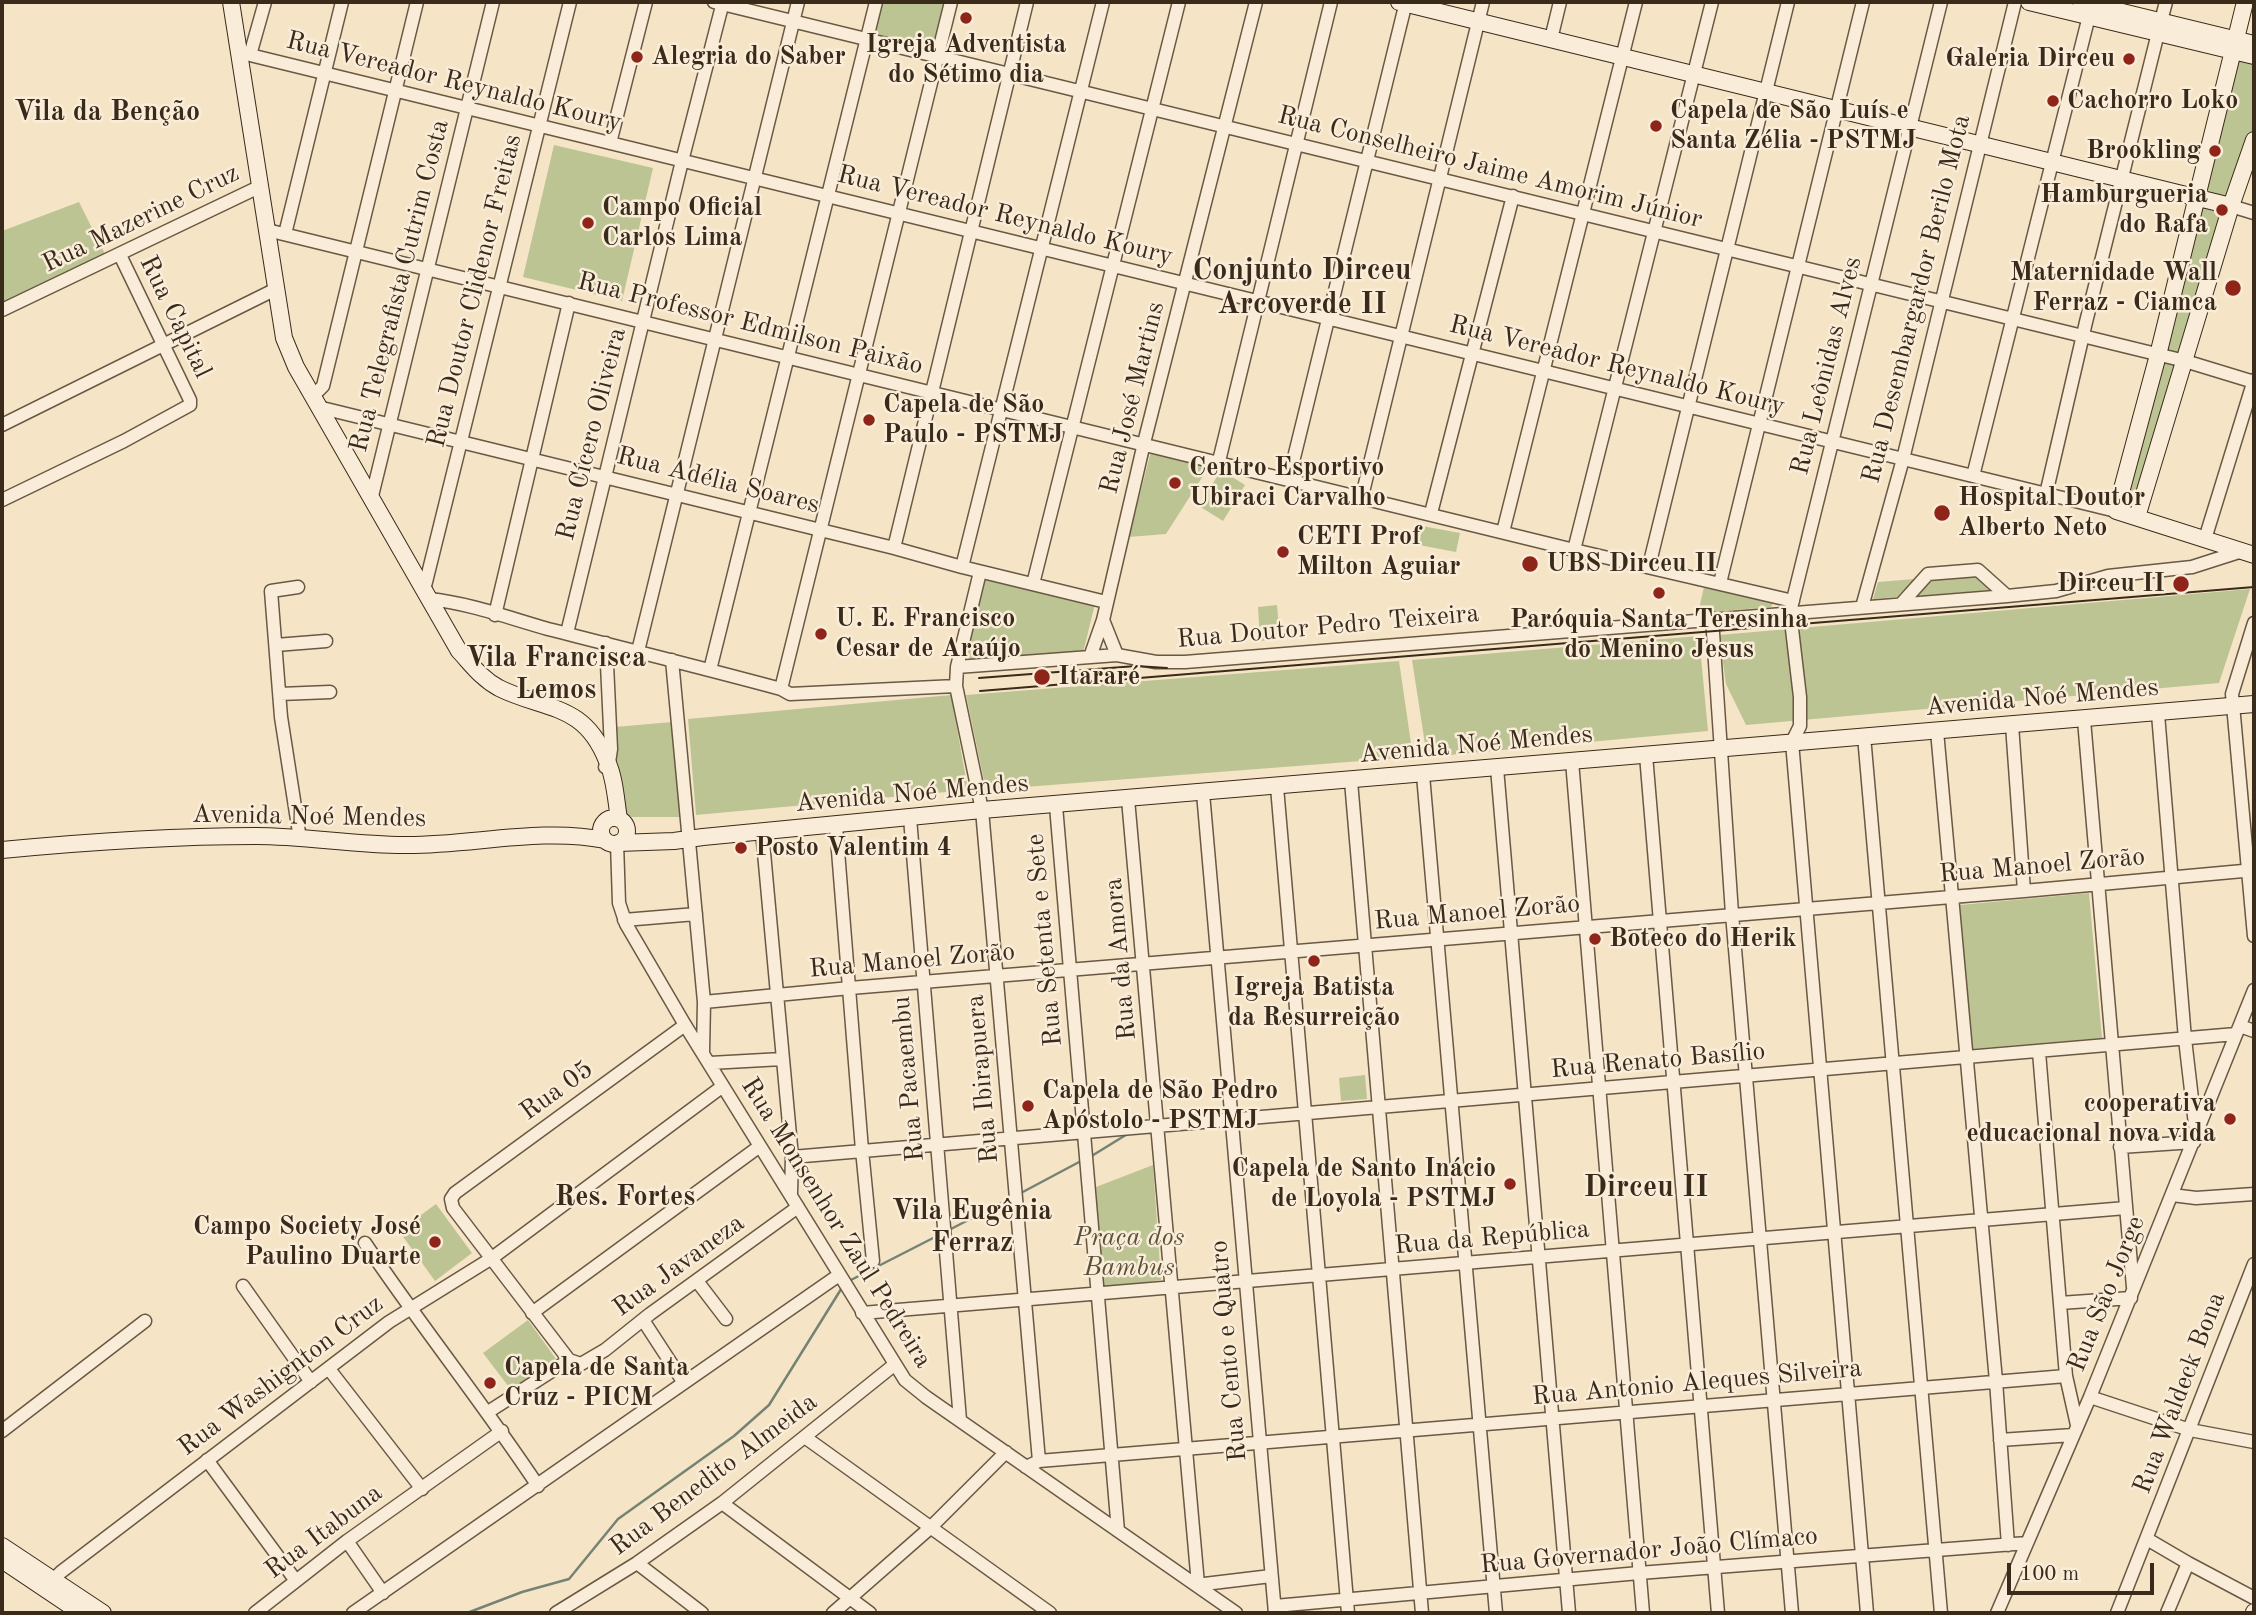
<!DOCTYPE html>
<html>
<head>
<meta charset="utf-8">
<style>
	body { margin:0 }
	#map { position:relative; width:2256px; height:1615px; overflow:hidden; background:#f6e4c6; font-family:"Old Standard TT",serif }
	canvas { display:block }
	.frame { position:absolute; inset:0; border:4px solid #3a2a19; pointer-events:none }
	.scale { position:absolute; left:2007px; top:1563px; width:147px; height:32px; box-sizing:border-box; border:4px solid #3a2a19; border-top:0; padding-left:9px; font-size:21px; line-height:24px; white-space:nowrap; color:#3a2a19; -webkit-text-stroke:5px #f9edda; paint-order:stroke }
</style>
</head>
<body>
<div id="map">
<canvas width="2256" height="1615"></canvas>
<div class="frame"></div>
<div class="scale">100 m</div>
</div>
<script>
const c = document.querySelector('canvas').getContext('2d');
c.lineJoin = 'round';
function fillPath(path, color) { c.fillStyle = color; c.fill(path, 'evenodd'); }
function trace(path, color, width, dash) { c.strokeStyle = color; c.lineWidth = width; c.lineCap = dash ? 'butt' : 'round'; c.setLineDash(dash || []); c.stroke(path); }
function write(font, color, halo, rows, align = 'center') {
  c.font = font + ' "Old Standard TT",serif'; c.lineWidth = 5; c.setLineDash([]); c.textBaseline = 'middle'; c.strokeStyle = halo; c.fillStyle = color; for (const [text, x, y, turn = 0] of rows) {
    c.save(); c.translate(x, y); c.rotate((+turn || 0) * Math.PI / 180); c.textAlign = isNaN(turn) ? turn : align; if (halo) c.strokeText(text, 0, 0); c.fillText(text, 0, 0); c.restore();
  }
}
fillPath(new Path2D(`
	M878,2h66l-12,48 -63,-16z
	M2235,55l19,5v69l-27,80 -91,298 -15,-3z
	M554,145l99,23 -31,133 -99,-24z
	M79,202l27,54 -104,49v-74z
	M1151,451l59,14 -44,69 -37,3z
	M1221,470l24,15 -22,36 -24,-15z
	M1422,526l38,7 -4,19 -37,-7z
	M1972,574l19,16 -74,6 15,-18z
	M985,577l110,27 -12,49 -119,9z
	M1914,579l-17,18 -24,2 5,-17z
	M1704,587l69,16 -2,4 -73,6z
	M2250,589l-31,94 -473,42 -20,-41 -7,-49z
	M1277,605l3,34 -20,2 -2,-34z
	M1699,636l9,95 -281,26 -15,-97z
	M1399,661l14,96 -427,33 -20,-95z
	M951,695l17,95 -272,25 -8,-96z
	M672,722l10,95h-51l-11,-7 -5,-83z
	M2089,893l13,145 -130,11 -12,-144z
	M1365,1075l2,24 -26,2 -2,-23z
	M1153,1165l8,115 -59,9 -6,-102z
	M436,1204l36,49 -37,28 -36,-50z
	M528,1320l28,39 -44,32 -29,-38z`), '#bdc494');
trace(new Path2D(`
	M1090,1157l39,-24
	M1019,1194l62,-33
	M947,1231l66,-34
	M847,1282l94,-48
	M467,1613l55,-21 47,-13 49,-60 116,-83 35,-31 74,-119`), '#758374', 2.5);
const street = new Path2D(`
	M265,2l-15,53 1866,456
	M714,2l1471,359 69,21
	M2161,21l5,-19
	M1551,39l9,-37
	M610,143l36,-141
	M2231,206l23,7
	M267,230l1307,320 219,51
	M285,234l57,-232
	M2,310l259,-124
	M312,397l11,-11 94,-384
	M318,407l576,141 68,19 144,35
	M2,425l274,-136
	M1219,461l112,-459
	M1973,476l116,-460
	M1289,478l117,-476
	M2046,494l40,-172 72,-289
	M1362,496l121,-494
	M2,500l122,-59 66,-36v-5l-70,-145
	M371,500l122,-498
	M1431,513l82,-317
	M1503,532l133,-530
	M2205,539l49,-159
	M894,548l133,-546
	M1574,550l138,-548
	M1649,566l139,-564
	M962,567l141,-565
	M980,572l-23,95 -1,19 26,124 57,651
	M1720,583l143,-581
	M1033,584l146,-582
	M298,587l-27,4 10,126 19,122
	M424,590l146,-588
	M429,599c40,4 80,19 119,30 78,20 155,39 233,60l9,5 166,-8
	M1901,604l27,-30 50,-4 29,26
	M1862,607l41,-148 112,-457
	M495,615l74,-312
	M1712,618l20,296 60,699
	M1103,620l14,35
	M2254,623l-22,71 22,242
	M567,633l115,-472 41,-159
	M276,645l50,-4
	M638,651l160,-649
	M1090,657l13,-37 41,-177 112,-441
	M672,660l32,342 -1,50
	M957,667l160,-12 39,7h29l822,-66 49,-5 52,-15 84,-9 50,-16
	M710,670l166,-668
	M781,689l170,-687
	M280,694l50,-2
	M2158,714l27,325 11,94
	M2084,720l49,567
	M2012,725l12,166
	M1937,731l59,650 12,164
	M1864,736l77,877
	M1646,755l72,858
	M1572,761l71,852
	M605,767l4,-4 2,-14 -5,-106
	M1497,768l72,845
	M1423,775l73,838
	M1351,781l71,832
	M1277,787l71,826
	M1203,793l72,820
	M1128,799l70,785
	M1056,806l62,725
	M910,818l50,602
	M836,826l26,324 11,111
	M762,831l30,326 -1,36
	M617,843l2,60 7,21 59,101 220,355 21,17 310,216
	M624,920l72,-6
	M704,1002l146,-14 1174,-97 230,-21
	M685,1025l-230,168 -4,6 2,9 116,152 12,4 24,-14 45,-36 148,-107
	M2240,1026l14,5
	M2039,1052l27,324 11,49
	M710,1063l72,-4
	M2120,1147l74,-5
	M792,1157l1444,-123
	M2172,1195l24,3 58,-4
	M365,1243c55,82 118,160 173,243
	M697,1281l29,38
	M243,1286l68,96
	M2060,1303l71,-5
	M532,1313l228,-167
	M862,1313l1264,-105
	M643,1320l41,63
	M329,1369l93,120
	M2090,1397l100,33 64,12
	M488,1412l81,-52
	M2,1431l143,-110
	M806,1438l244,175
	M2000,1440l73,-5
	M207,1460l89,121
	M1026,1467l13,-6 1027,-85
	M722,1503l148,110
	M2147,1539l41,24 -21,50
	M347,1541l36,52
	M637,1563l65,50
	M2188,1563l66,35
	M1196,1585l75,-9
	M47,1586l14,-14 328,-250 103,-64 231,-172
	M1275,1606l364,-33 388,-30
	M255,1613l92,-72 155,-110
	M353,1613l486,-338
	M556,1613l81,-50 85,-60 172,-138
	M833,1613l97,-85 76,-76
	M1867,1613l-75,-871 8,-16v-29l-10,-85 151,-610
	M1997,1613l93,-216 164,-407
	M2117,1613l137,-349`);
const secondary = new Path2D(`
	M231,2l53,336 12,29 163,284c13,14 23,28 40,37 46,23 85,14 108,73 8,17 9,40 12,58
	M1399,2l832,204
	M2029,2l225,54
	M2081,2l173,42
	M2245,2l-87,353 -42,156 138,44
	M2137,517l94,-311 23,-66
	M601 831a13 13 0 1 1 26 0a13 13 0 1 1-26 0Z
	M618,843l56,-2 29,-4 279,-27 1272,-106
	M2,850c84,-8 170,-14 254,-14 49,0 99,9 148,9 66,1 136,-18 201,-5
	M2,1546l101,67
	M2,1560l79,53
	M2254,1613v-1`);
trace(street, '#695844', 15);
trace(secondary, '#3a2a19', 18);
trace(street, '#f9edda', 12);
trace(secondary, '#f9edda', 16);
trace(new Path2D(`
	M979,678l157,-12 31,2
	M980,691l1274,-104`), '#3a2a19', 2);
for (const [x, y, r, color] of [
	[966,18,7,"#8f2418"],
	[637,57,7,"#8f2418"],
	[2129,59,7,"#8f2418"],
	[2053,101,7,"#8f2418"],
	[1656,126,7,"#8f2418"],
	[2215,151,7,"#8f2418"],
	[2222,210,7,"#8f2418"],
	[588,223,7,"#8f2418"],
	[2233,288,9,"#8f2418"],
	[869,420,7,"#8f2418"],
	[1175,483,7,"#8f2418"],
	[1942,513,9,"#8f2418"],
	[1283,552,7,"#8f2418"],
	[1530,564,9,"#8f2418"],
	[2181,584,9,"#8f2418"],
	[1659,593,7,"#8f2418"],
	[821,634,7,"#8f2418"],
	[1042,677,9,"#8f2418"],
	[741,848,7,"#8f2418"],
	[1595,939,7,"#8f2418"],
	[1314,961,7,"#8f2418"],
	[1028,1106,7,"#8f2418"],
	[2230,1119,7,"#8f2418"],
	[1510,1184,7,"#8f2418"],
	[435,1242,7,"#8f2418"],
	[490,1383,7,"#8f2418"]
]) { const dot = new Path2D(); dot.arc(x, y, r, 0, 2 * Math.PI); c.fillStyle = color; c.fill(dot); trace(dot, '#f9edda', 2.5); }
write('bold 26px', '#3a2a19', '#f9edda', [
	["Igreja Adventista",966,45,"center"],
	["do Sétimo dia",966,75,"center"],
	["Alegria do Saber",651,57],
	["Galeria Dirceu",2115,59,"right"],
	["Cachorro Loko",2067,101],
	["Capela de São Luís e",1670,111],
	["Santa Zélia - PSTMJ",1670,141],
	["Brookling",2201,151,"right"],
	["Hamburgueria",2208,195,"right"],
	["do Rafa",2208,225,"right"],
	["Campo Oficial",602,208],
	["Carlos Lima",602,238],
	["Maternidade Wall",2217,273,"right"],
	["Ferraz - Ciamca",2217,303,"right"],
	["Capela de São",883,405],
	["Paulo - PSTMJ",883,435],
	["Centro Esportivo",1189,468],
	["Ubiraci Carvalho",1189,498],
	["Hospital Doutor",1958,498],
	["Alberto Neto",1958,528],
	["CETI Prof",1297,537],
	["Milton Aguiar",1297,567],
	["UBS Dirceu II",1546,564],
	["Dirceu II",2165,584,"right"],
	["U. E. Francisco",835,619],
	["Cesar de Araújo",835,649],
	["Paróquia Santa Teresinha",1659,620,"center"],
	["do Menino Jesus",1659,650,"center"],
	["Itararé",1058,677],
	["Posto Valentim 4",755,848],
	["Boteco do Herik",1609,939],
	["Igreja Batista",1314,988,"center"],
	["da Resurreição",1314,1018,"center"],
	["Capela de São Pedro",1042,1091],
	["Apóstolo - PSTMJ",1042,1121],
	["cooperativa",2216,1104,"right"],
	["educacional nova vida",2216,1134,"right"],
	["Capela de Santo Inácio",1496,1169,"right"],
	["de Loyola - PSTMJ",1496,1199,"right"],
	["Campo Society José",421,1227,"right"],
	["Paulino Duarte",421,1257,"right"],
	["Capela de Santa",504,1368],
	["Cruz - PICM",504,1398]
], 'left');
write('26px', '#3a2a19', '#f9edda', [
	["Rua Vereador Reynaldo Koury",454,82,14],
	["Rua Conselheiro Jaime Amorim Júnior",1490,168,14],
	["Rua Vereador Reynaldo Koury",1005,216,14],
	["Rua Mazerine Cruz",141,219,-26],
	["Rua Telegrafista Cutrim Costa",400,286,-76],
	["Rua Doutor Clidenor Freitas",475,291,-76],
	["Rua Desembargardor Berilo Mota",1917,299,-76],
	["Rua Capital",175,317,64],
	["Rua Professor Edmilson Paixão",750,324,14],
	["Rua Vereador Reynaldo Koury",1617,366,14],
	["Rua Leônidas Alves",1827,366,-76],
	["Rua José Martins",1133,398,-76],
	["Rua Cícero Oliveira",592,434,-76],
	["Rua Adélia Soares",718,481,14],
	["Rua Doutor Pedro Teixeira",1328,627,-5],
	["Avenida Noé Mendes",2042,698,-5],
	["Avenida Noé Mendes",1476,745,-5],
	["Avenida Noé Mendes",912,794,-5],
	["Avenida Noé Mendes",309,817,1],
	["Rua Manoel Zorão",2042,866,-5],
	["Rua Manoel Zorão",1477,913,-5],
	["Rua Setenta e Sete",1045,940,-95],
	["Rua da Amora",1121,959,-95],
	["Rua Manoel Zorão",912,961,-5],
	["Rua Renato Basílio",1658,1061,-5],
	["Rua Pacaembu",909,1079,-95],
	["Rua Ibirapuera",983,1079,-95],
	["Rua 05",557,1091,-36],
	["Rua Monsenhor Zaul Pedreira",836,1223,58],
	["Rua da República",1492,1238,-5],
	["Rua Javaneza",679,1266,-36],
	["Rua São Jorge",2107,1294,-68],
	["Rua Cento e Quatro",1229,1351,-95],
	["Rua Washignton Cruz",281,1376,-37],
	["Rua Antonio Aleques Silveira",1697,1383,-5],
	["Rua Waldeck Bona",2180,1393,-69],
	["Rua Benedito Almeida",714,1475,-37],
	["Rua Itabuna",324,1532,-37],
	["Rua Governador João Clímaco",1649,1551,-5]
]);
write('italic 26px', '#5b5038', '#f9edda', [
	["Praça dos",1129,1238],
	["Bambus",1129,1268]
]);
write('bold 28px', '#3a2a19', '#f9edda', [
	["Vila da Benção",107,113],
	["Vila Francisca",556,659],
	["Lemos",556,691],
	["Res. Fortes",625,1198],
	["Vila Eugênia",972,1212],
	["Ferraz",972,1244]
]);
write('bold 30px', '#3a2a19', '#f9edda', [
	["Conjunto Dirceu",1302,271],
	["Arcoverde II",1302,305],
	["Dirceu II",1646,1188]
]);
</script>
</body>
</html>
